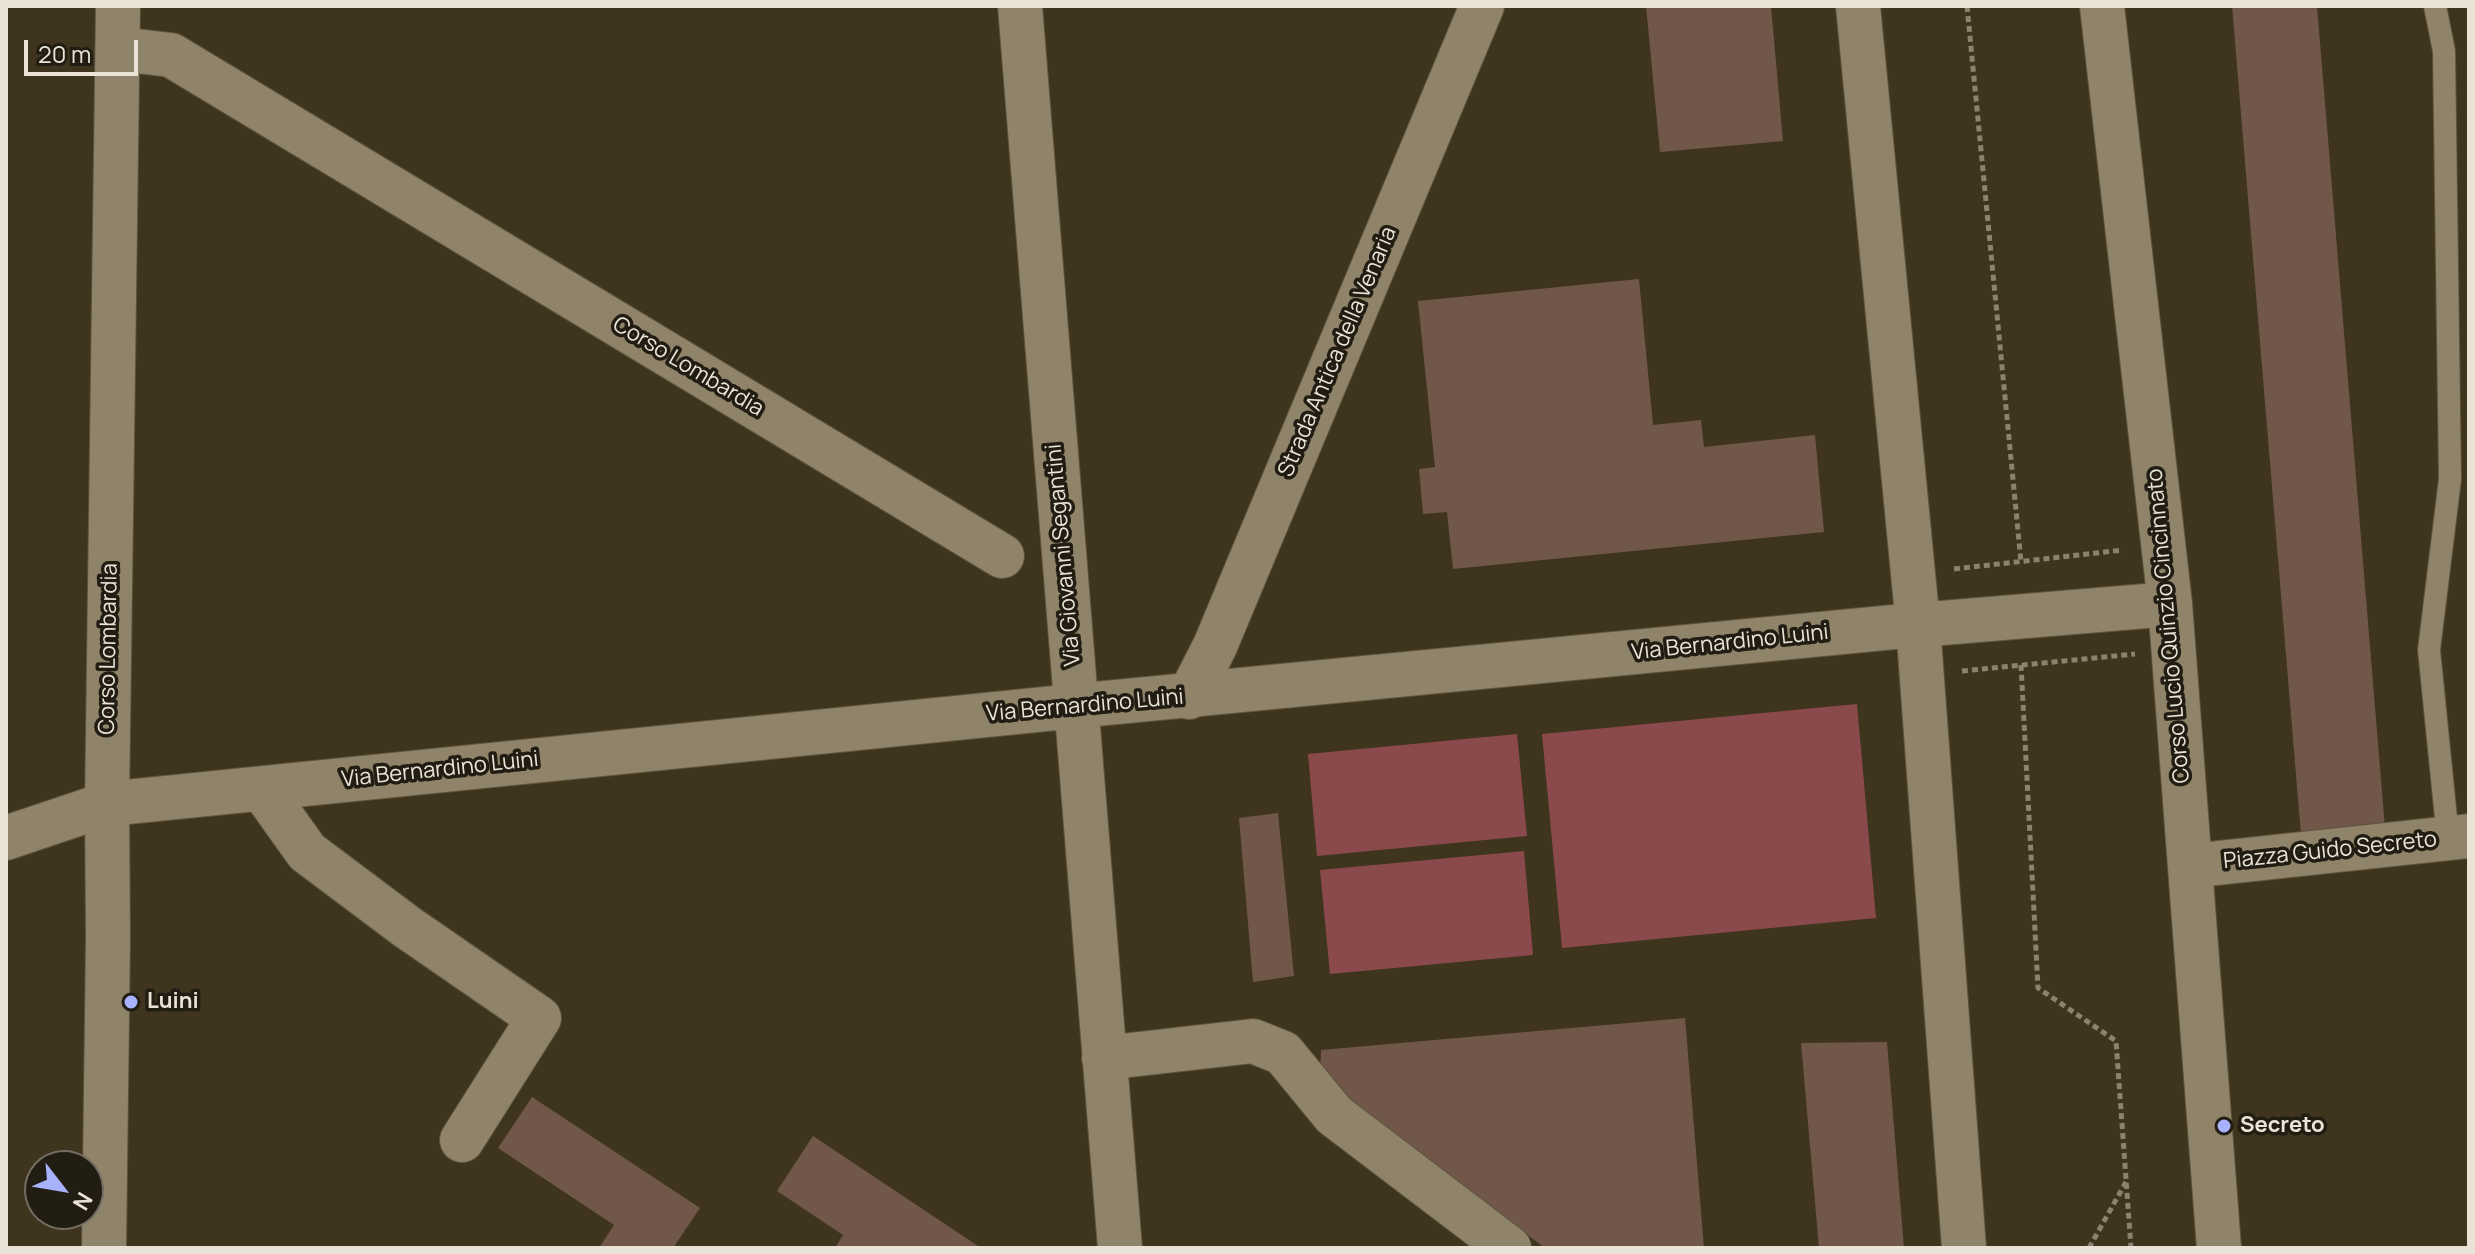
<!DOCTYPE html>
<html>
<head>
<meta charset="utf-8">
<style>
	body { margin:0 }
	#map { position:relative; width:2475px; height:1254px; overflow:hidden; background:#3f351e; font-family:Manrope,sans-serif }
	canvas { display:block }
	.frame { position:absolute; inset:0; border:8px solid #eae3d6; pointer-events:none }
	.north { position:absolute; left:24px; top:1150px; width:80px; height:80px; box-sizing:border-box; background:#221d13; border:2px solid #726c61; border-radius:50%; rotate:121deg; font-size:22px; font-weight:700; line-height:32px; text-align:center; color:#eae3d6 }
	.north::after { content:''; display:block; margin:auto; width:28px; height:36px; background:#a7b1fc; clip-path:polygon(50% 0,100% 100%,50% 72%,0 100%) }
	.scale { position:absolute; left:24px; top:40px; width:114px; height:36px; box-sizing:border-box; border:4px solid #eae3d6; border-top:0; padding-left:10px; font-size:24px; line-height:28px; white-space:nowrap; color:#eae3d6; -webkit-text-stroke:6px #221d13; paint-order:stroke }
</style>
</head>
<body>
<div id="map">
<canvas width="2475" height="1254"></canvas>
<div class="frame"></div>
<div class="north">N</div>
<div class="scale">20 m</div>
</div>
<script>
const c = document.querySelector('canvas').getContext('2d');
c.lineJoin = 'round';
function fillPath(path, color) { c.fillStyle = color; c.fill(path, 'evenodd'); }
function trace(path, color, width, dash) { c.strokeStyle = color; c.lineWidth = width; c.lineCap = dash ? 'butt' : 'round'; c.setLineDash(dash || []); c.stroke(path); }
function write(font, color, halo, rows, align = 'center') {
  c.font = font + ' Manrope,sans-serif'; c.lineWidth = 7; c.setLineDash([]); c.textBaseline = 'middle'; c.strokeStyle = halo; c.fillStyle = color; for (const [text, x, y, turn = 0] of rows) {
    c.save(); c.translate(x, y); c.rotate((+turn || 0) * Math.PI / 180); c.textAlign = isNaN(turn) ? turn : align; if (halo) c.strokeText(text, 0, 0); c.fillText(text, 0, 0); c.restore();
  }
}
fillPath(new Path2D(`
	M1857,704l19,214 -314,30 -20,-214z
	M1517,734l10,102 -210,20 -9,-102z
	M1524,851l9,104 -203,19 -10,-104z`), '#8a494b');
fillPath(new Path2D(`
	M1646,6h125l12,135 -123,11z
	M2232,6h85l68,822 -84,7z
	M1639,279l14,146 48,-5 3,27 111,-12 9,97 -371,37 -6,-57 -24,2 -4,-45 16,-2 -17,-166z
	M1278,813l16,163 -41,6 -14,-164z
	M1685,1018l19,230h-159l-225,-170 1,-28z
	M1887,1042l17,206h-85l-18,-205z
	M532,1097l168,111 -27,40h-74l15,-23 -116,-77z
	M813,1136l168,112h-146l8,-13 -66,-44z`), '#705749');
const service = new Path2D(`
	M2435,6l9,45 6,428 -21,171 19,188`);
const minor = new Path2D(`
	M1020,6l100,1242
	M1858,6l60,619 46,623
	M2102,6l68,598 49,644
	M119,49l52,6 831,501
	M1189,697l26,-51 267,-640
	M262,789l45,63 100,75 132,91 -77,122
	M6,838l101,-34 968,-98 819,-79 276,-23
	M2190,866l279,-30
	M1104,1058l149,-17 30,12 51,62 175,133`);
const tertiary = new Path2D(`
	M104,1248l4,-310 -1,-134 11,-798`);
trace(service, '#5d5440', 24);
trace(minor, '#5d5440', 46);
trace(tertiary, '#5d5440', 46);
trace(new Path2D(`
	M1967,6l54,556
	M1954,569l169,-19
	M2021,665l17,323 78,53 15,207
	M1962,671l173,-17
	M2089,1248l37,-66`), '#8b8270', 5, [6, 4]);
trace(service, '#8f8369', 22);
trace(minor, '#8f8369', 44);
trace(tertiary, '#8f8369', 44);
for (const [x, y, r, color] of [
	[131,1002,8,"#a7b1fc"],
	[2224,1126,8,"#a7b1fc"]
]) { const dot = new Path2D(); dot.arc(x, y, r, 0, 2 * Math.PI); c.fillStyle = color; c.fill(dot); trace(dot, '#221d13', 3); }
write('22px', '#eae3d6', '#221d13', [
	["Strada Antica della Venaria",1338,352,-67],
	["Corso Lombardia",688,367,31],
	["Via Giovanni Segantini",1064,555,-95],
	["Corso Lucio Quinzio Cincinnato",2169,626,-95],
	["Via Bernardino Luini",1730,643,-6],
	["Corso Lombardia",109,649,-89],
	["Via Bernardino Luini",1085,706,-5],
	["Via Bernardino Luini",440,770,-6],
	["Piazza Guido Secreto",2330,851,-6]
]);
write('bold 22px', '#eae3d6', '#221d13', [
	["Luini",147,1002],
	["Secreto",2240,1126]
], 'left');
</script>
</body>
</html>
